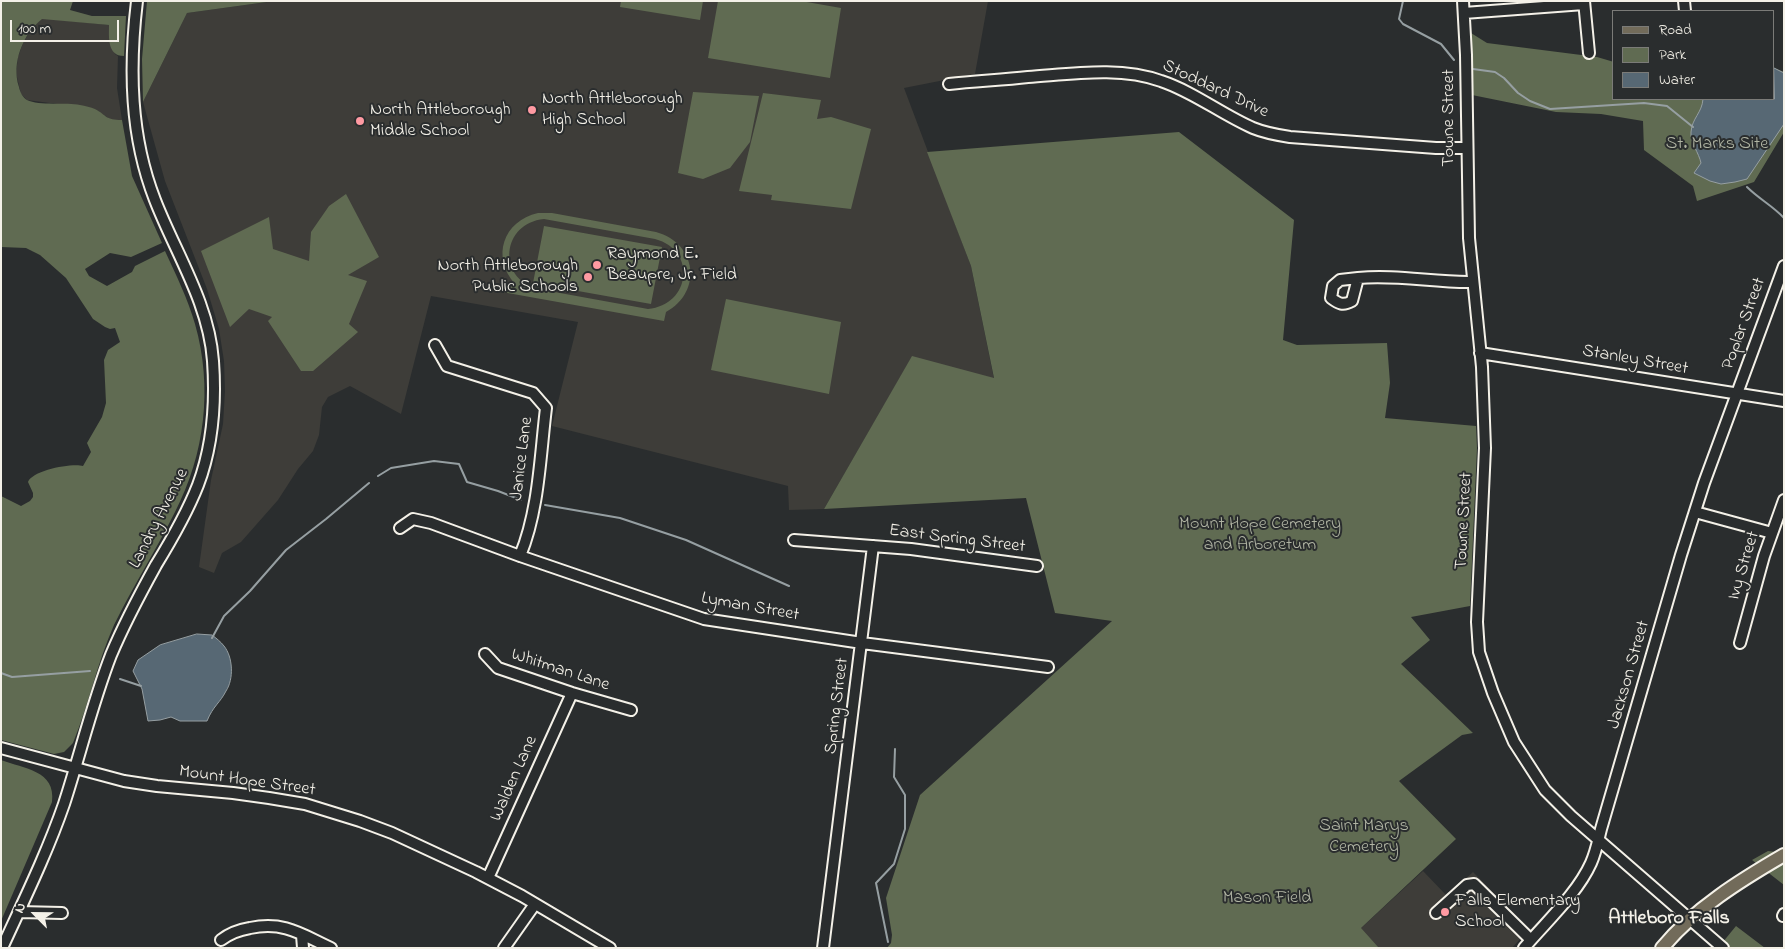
<!DOCTYPE html>
<html>
<head>
<meta charset="utf-8">
<style>
	body { margin:0 }
	#map { position:relative; width:1785px; height:949px; overflow:hidden; background:#2a2d2e; font-family:"Indie Flower",sans-serif }
	canvas { display:block }
	.frame { position:absolute; inset:0; border:2px solid #f4f1e8; pointer-events:none }
	.legend { position:absolute; left:1612px; top:10px; width:162px; height:90px; box-sizing:border-box; background:#2a2d2e; border:1px solid #7b7b78; margin:0; padding:6px 9px; list-style:none; font-size:15px; color:#f4f1e8 }
	.legend li { display:flex; align-items:center; gap:10px; height:25px }
	.legend b { width:25px; border:1px solid #7b7b78 }
	.north { position:absolute; left:10px; top:889px; width:50px; height:50px; -webkit-text-stroke:4px #2a2d2e; paint-order:stroke; rotate:293deg; font-size:14px; font-weight:700; line-height:20px; text-align:center; color:#f4f1e8 }
	.north::after { content:''; display:block; margin:auto; width:18px; height:22px; background:#f4f1e8; clip-path:polygon(50% 0,100% 100%,50% 72%,0 100%) }
	.scale { position:absolute; left:10px; top:20px; width:109px; height:22px; box-sizing:border-box; border:2px solid #f4f1e8; border-top:0; padding-left:6px; font-size:15px; line-height:18px; white-space:nowrap; color:#f4f1e8; -webkit-text-stroke:4px #2a2d2e; paint-order:stroke }
</style>
</head>
<body>
<div id="map">
<canvas width="1785" height="949"></canvas>
<div class="frame"></div>
<ul class="legend">
<li><b style="height:6px;background:#726b5a"></b>Road</li>
<li><b style="height:14px;background:#606b52"></b>Park</li>
<li><b style="height:14px;background:#576874"></b>Water</li>
</ul>
<div class="north">N</div>
<div class="scale">100 m</div>
</div>
<script>
const c = document.querySelector('canvas').getContext('2d');
c.lineJoin = 'round';
function fillPath(path, color) { c.fillStyle = color; c.fill(path, 'evenodd'); }
function trace(path, color, width, dash) { c.strokeStyle = color; c.lineWidth = width; c.lineCap = dash ? 'butt' : 'round'; c.setLineDash(dash || []); c.stroke(path); }
function write(font, color, halo, rows, align = 'center') {
  c.font = font + ' "Indie Flower",sans-serif'; c.lineWidth = 4; c.setLineDash([]); c.textBaseline = 'middle'; c.strokeStyle = halo; c.fillStyle = color; for (const [text, x, y, turn = 0] of rows) {
    c.save(); c.translate(x, y); c.rotate((+turn || 0) * Math.PI / 180); c.textAlign = isNaN(turn) ? turn : align; if (halo) c.strokeText(text, 0, 0); c.fillText(text, 0, 0); c.restore();
  }
}
fillPath(new Path2D(`
	M274,1h714l-13,73 -71,14 67,178 23,113 -82,-22 -88,152 -35,1 -1,-24 -236,-60 26,-104 -147,-26 -30,118 -51,-28 -22,11 -6,10 -3,28 -6,16 -15,18 -20,31 -37,42 -19,11 -8,20 -15,-6 12,-87 12,-56 2,-33 -1,-30 -5,-32 -12,-40 -42,-108 -22,-79 44,-89z
	M42,18l67,7 6,29 3,2 -1,32 5,32h-11l-16,-11 -68,-9 -6,-6 -5,-21 2,-16 5,-14 11,-18z
	M1423,871l24,25 26,-24 56,57 -17,19h-133l-19,-19z`), '#3e3d39');
fillPath(new Path2D(`
	M1,1h72l-3,9 22,6h34l-2,40c-17,0 -15,-19 -15,-31l-67,-6c-19,15 -31,44 -23,68 1,5 4,11 8,13 12,6 40,2 53,5 5,1 11,2 15,4 13,7 10,11 27,11l10,56 30,67 -31,14 -21,-4 -25,16 4,7 18,10 25,-14 3,-6 30,-15c11,24 23,48 30,73 18,63 10,130 -20,188 -19,38 -42,74 -61,113 -17,38 -25,79 -41,118l-9,9 -10,2 -53,-14v-244l20,10 9,-5 3,-4v-4l-5,-11c5,-12 44,-19 55,-16l8,-14 -4,-9 15,-26 4,-14 -2,-43 4,-10 12,-8 -5,-14 -5,1 -5,-2 -12,-8 -27,-41 -26,-23 -14,-7 -25,-1z
	M147,1h127l-87,12 -44,89 -1,-43z
	M621,1h82l-3,19 -80,-13z
	M718,1h83l40,7 -11,70 -122,-20z
	M1471,33l16,10 110,14 17,5v37h160v-31l10,4v60l-30,50 -57,19 -4,-15 -49,-36 -1,-29 -42,-7 -45,-2 -84,-17z
	M693,92l66,4 -9,46 -20,26 -27,11 -25,-6z
	M763,93l58,7 -4,19 14,-2 40,12 -20,80 -80,-9 1,-5 -33,-4z
	M1179,132l115,88 -11,120 14,5 90,-2 3,40 -5,35 91,8 1,22 -7,158 -59,11 19,23 -29,24 72,69 -11,2 -63,46 57,58 -95,89 18,20h-492l4,-5 1,-8 -6,-37 34,-103 192,-174 -57,-8 -29,-115 -202,11 88,-153 82,22 -23,-112 -44,-114z
	M346,194l33,63 -31,18 19,6 -18,43 9,8 -45,39h-12l-33,-50 4,-4 -23,-8 -19,18 -29,-76 68,-34 4,32 36,12 2,-29 18,-26z
	M538,213h14l104,19c41,11 47,60 10,80l-2,9 -162,-29 1,-9 12,1c-24,-27 -12,-63 23,-71zM544,219l111,20c42,11 36,66 -7,70l-110,-20c-42,-11 -36,-66 6,-70z
	M544,226l118,21 -11,57 -118,-21z
	M726,299l115,23 -12,72 -118,-24z
	M1,760c23,9 55,10 51,42l-51,119z
	M1768,851l16,2v32l-32,-25z
	M1736,926l29,22h-47z`), '#606b52');
const water = new Path2D(`
	M1774,68l10,5v51l-37,55 -12,3 -14,2 -11,-3 -16,-8 7,-10c-2,-10 -11,-21 -10,-31 1,-14 11,-19 12,-33h71z
	M197,634l15,1c4,3 9,7 12,11 9,11 10,33 2,45 -6,12 -13,15 -19,30h-27l-9,-4 -11,3 -12,1 -6,-32 -9,-18 5,-11 22,-15z`);
fillPath(water, '#576874');
trace(water, '#969fa2', 1);
trace(new Path2D(`
	M1403,1l-4,18 4,5 38,20 13,16
	M1473,69l22,3 9,6 14,15 12,8 20,8 94,-6 23,3 26,21
	M1747,187c12,12 26,19 37,31
	M378,476l13,-8 43,-7 25,3 8,18 31,9 23,9
	M545,505l75,13 66,22 103,46
	M212,638l12,-22 26,-25 36,-41 40,-31 43,-36
	M1,673l11,4 78,-6
	M120,679l21,7
	M888,942l-12,-59 18,-19 11,-35v-34l-11,-18 1,-28`), '#969fa2', 2);
const minor = new Path2D(`
	M1463,1l3,54 3,183 13,129 3,81 -8,174 2,30 14,41 21,49 31,48 26,26 152,132
	M1584,1l5,52
	M1684,1l1,10
	M1464,13l120,-9
	M949,84c26,-3 53,-4 79,-7 43,-3 92,-11 133,4 33,11 60,33 92,47 12,5 24,7 37,9l146,11h31
	M1358,278l-18,2 -7,6 -2,12c8,6 12,8 21,3l6,-23c39,-4 77,5 115,4
	M435,345l12,21 86,27 13,15c-6,49 -7,102 -26,148
	M1480,353l304,48
	M1695,512l77,21
	M400,528l13,-9 18,4 89,33 184,63 158,24 186,24
	M794,540l117,9 126,17
	M1740,643l24,-87 20,-56
	M485,654l13,14 74,25 59,17
	M1,748l123,33 33,5 76,7 36,5 36,6 55,17 32,12 84,39 46,24 88,52
	M488,878l84,-185
	M19,912l43,1
	M1436,913l31,-28 7,-1 57,56
	M1783,916l1,-2
	M302,935l1,13
	M221,940c9,-7 17,-10 29,-12 34,-7 51,6 81,20
	M2,948c22,-48 45,-95 62,-144 16,-49 28,-100 47,-149 13,-31 29,-61 45,-90 16,-26 31,-52 42,-80 15,-40 18,-82 15,-124 -4,-58 -38,-109 -58,-161 -25,-64 -26,-132 -18,-199
	M504,948l31,-44
	M823,948l50,-402
	M1524,948c22,-26 53,-54 67,-85 5,-11 7,-22 10,-34l80,-274 23,-72 80,-217`);
const major = new Path2D(`
	M1662,948c32,-39 79,-68 122,-93`);
trace(minor, '#f4f1e8', 14);
trace(major, '#f4f1e8', 16);
trace(minor, '#2a2d2e', 10);
trace(major, '#726b5a', 12);
for (const [x, y, r, color] of [
	[532,110,5,"#ff9aa2"],
	[360,121,5,"#ff9aa2"],
	[597,265,5,"#ff9aa2"],
	[588,277,5,"#ff9aa2"],
	[1445,912,5,"#ff9aa2"]
]) { const dot = new Path2D(); dot.arc(x, y, r, 0, 2 * Math.PI); c.fillStyle = color; c.fill(dot); trace(dot, '#2a2d2e', 2); }
write('18px', '#f4f1e8', '#2a2d2e', [
	["Stoddard Drive",1215,90,25],
	["Towne Street",1450,118,-90],
	["Poplar Street",1745,324,-70],
	["Stanley Street",1635,361,10],
	["Janice Lane",523,459,-83],
	["Landry Avenue",160,519,-63],
	["Towne Street",1465,521,-87],
	["East Spring Street",957,540,7],
	["Ivy Street",1745,566,-73],
	["Lyman Street",750,608,10],
	["Whitman Lane",560,671,18],
	["Jackson Street",1630,675,-74],
	["Spring Street",838,706,-83],
	["Walden Lane",515,779,-66],
	["Mount Hope Street",247,782,8]
]);
write('18px', '#f4f1e8', '#2a2d2e', [
	["North Attleborough",542,100],
	["High School",542,121],
	["North Attleborough",370,111],
	["Middle School",370,132],
	["Raymond E.",607,255],
	["Beaupre, Jr. Field",607,276],
	["North Attleborough",578,267,"right"],
	["Public Schools",578,288,"right"],
	["Falls Elementary",1455,902],
	["School",1455,923]
], 'left');
write('18px', '#b1b5a4', '#2a2d2e', [
	["St. Marks Site",1717,145],
	["Mount Hope Cemetery",1260,525],
	["and Arboretum",1260,546],
	["Saint Marys",1364,827],
	["Cemetery",1364,848],
	["Mason Field",1267,899]
]);
write('bold 20px', '#f4f1e8', '#2a2d2e', [
	["Attleboro Falls",1669,920]
]);
</script>
</body>
</html>
